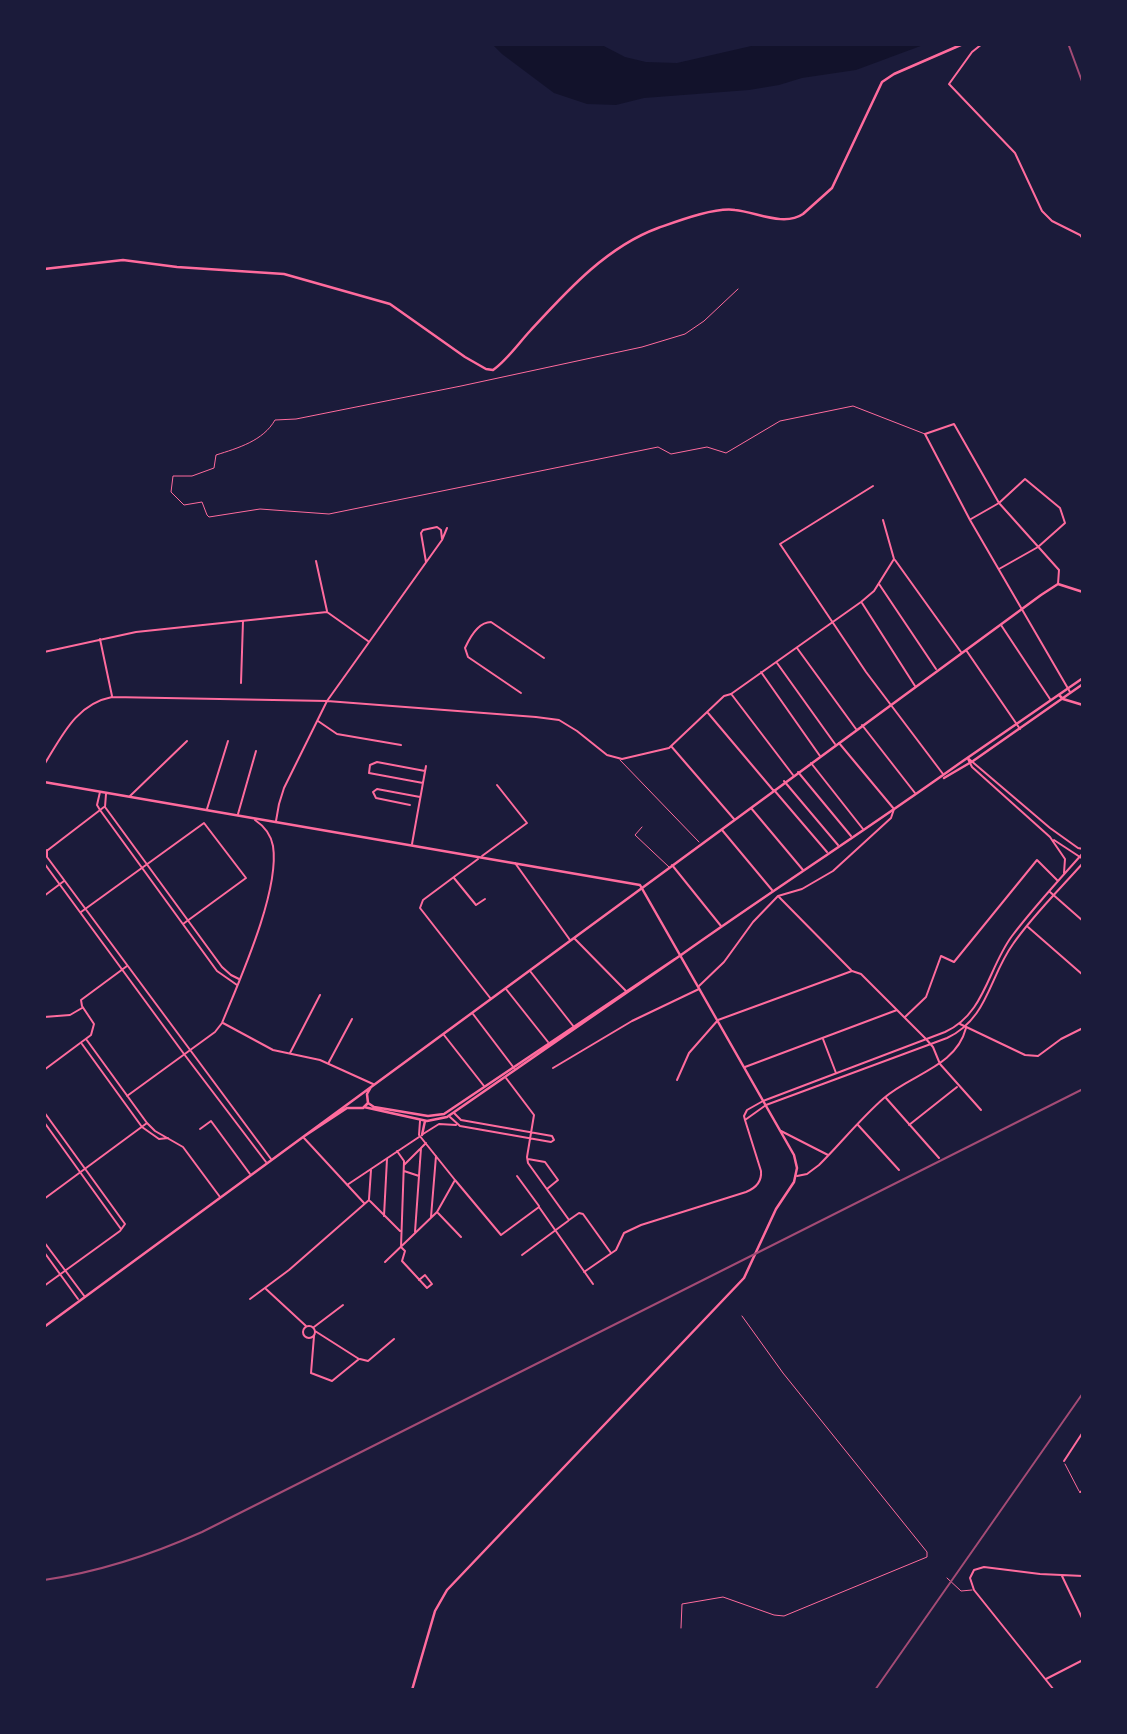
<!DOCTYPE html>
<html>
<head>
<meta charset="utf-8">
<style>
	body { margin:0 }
	#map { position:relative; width:1127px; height:1734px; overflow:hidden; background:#1b1b3a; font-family:"Roboto Condensed",sans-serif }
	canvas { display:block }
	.frame { position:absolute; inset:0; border:46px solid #1b1b3a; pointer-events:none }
</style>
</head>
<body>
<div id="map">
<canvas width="1127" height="1734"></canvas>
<div class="frame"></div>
</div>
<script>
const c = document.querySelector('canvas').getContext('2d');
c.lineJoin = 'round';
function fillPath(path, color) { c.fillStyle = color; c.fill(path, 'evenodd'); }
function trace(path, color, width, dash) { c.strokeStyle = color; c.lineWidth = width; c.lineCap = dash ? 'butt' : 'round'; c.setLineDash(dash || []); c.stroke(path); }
fillPath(new Path2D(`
	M492,44h108l25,13 21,5 31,1 83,-19h166l-70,26 -54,8 -23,7 -30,5 -105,8 -28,7 -29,-1 -33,-11 -52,-39z`), '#12122b');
trace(new Path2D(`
	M738,289l-34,32 -19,13 -43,13 -181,39 -165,33 -21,1c-12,21 -37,28 -59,35l-2,13 -22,8h-19l-2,16 13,13 18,-3 5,13 2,2 51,-8 69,5 329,-67 13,7 36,-7 19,6 54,-32 73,-15 72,28
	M620,760l79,82
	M642,827l-7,8 34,32
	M1065,1464l14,27
	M947,1578l14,13 11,-1
	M681,1628l1,-24 41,-7 51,18 10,1 143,-59v-5l-144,-179 -41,-57`), '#ff6b9d', 1);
trace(new Path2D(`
	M982,44l-10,8 -23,32 66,69 27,58 10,10 28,14 3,4
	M873,486l-93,58 86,128 77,102
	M971,519l28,-16 26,-24 35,29 5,15 -27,24 -39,22
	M895,560l66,92
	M316,561l11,50
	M426,562l-5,-29 2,-3 14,-3 4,3 1,9
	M879,584l57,85
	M1058,584l1,-14 -60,-67 -45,-79 -29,10 45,86 100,172
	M862,603l53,83
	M1001,625l49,74
	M100,639l12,57
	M797,648l59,81
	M966,650l54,79
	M44,652l92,-20 191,-20 41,29
	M777,663l58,81
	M761,672l59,84
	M241,683l2,-62
	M521,693l-53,-36 -3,-9c5,-11 13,-26 26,-26l53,36
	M732,695l61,80
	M708,713l65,77
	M318,721l19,13 64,11
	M862,725l53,68
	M671,746l63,73
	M968,759l4,8 78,70 15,22 -1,14
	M969,759l81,69 28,20 5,1
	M811,763l52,66
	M44,765c18,-29 32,-61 68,-68l215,4 209,16 23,3 18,11 30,24 15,4 47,-11 55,-52 7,-2 130,-92 13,-11 20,-32 -11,-39
	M798,772l53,64
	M784,781l54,64
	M423,783l-54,-10 1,-8 7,-3 48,9
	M774,790l53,62
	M100,792l-3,13 3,5 117,161 20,14
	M106,794l-1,13 117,160 9,8 8,4
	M130,796l57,-55
	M410,805l-34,-7 -3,-6 4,-3 43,8
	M751,808l52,62
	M207,809l21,-68
	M238,814l18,-63
	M276,821l3,-17 5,-16 43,-87 115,-161 5,-12
	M722,830l50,60
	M1054,840l29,19
	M412,844l14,-78
	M47,850v7l224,302
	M44,853l60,-46
	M482,856l45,-33 -30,-38
	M478,859l-55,41 -3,8 71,91
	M44,863l140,191 82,108
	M515,863l55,77
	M672,865l49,61
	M454,878l22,27 9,-6
	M1050,892l33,29
	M44,896l20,-15
	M779,897l72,73
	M81,912l123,-89 42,55 -63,46
	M1028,927l55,48
	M574,938l52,53
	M530,971l44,56
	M699,986l25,-24 29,-40 25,-26 24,-7 31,-18 58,-53 3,-9 -55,-66
	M506,989l42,53
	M473,1014l41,54
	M44,1017l26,-2 12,-7
	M905,1017l21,-20 15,-41 13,6 83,-102 21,21
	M223,1023l50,27 47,10 53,24
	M960,1024l65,31 13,1 23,-17 22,-11
	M444,1035l40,51
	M86,1039l61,84 8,8 28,16 37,50
	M823,1039l13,34
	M82,1044l60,83 17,12 9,-1
	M290,1053l30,-58
	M329,1062l23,-43
	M745,1067l152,-57
	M553,1068l79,-47 67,-32
	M44,1070l47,-35 3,-11 -12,-18 -1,-6 46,-34
	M506,1078l28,37 -7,42 1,6 41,57 10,-7 4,1 28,39
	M677,1080l12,-27 29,-33 134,-49 9,3 65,65 7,8 7,17 41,46
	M127,1096l88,-64 7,-9c18,-44 58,-132 51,-177 -2,-11 -9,-20 -18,-26
	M886,1098l53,60
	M44,1112l81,112 -5,7 -76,55
	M450,1117l10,9 91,16 3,-2 -2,-4 -91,-16 -7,-7
	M745,1120l21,-15 181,-67c41,-19 42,-61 66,-94 20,-29 47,-55 70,-81
	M44,1122l77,107
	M858,1125l41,45
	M909,1125l48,-38
	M200,1129l11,-8 39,53
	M781,1131l47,24
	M423,1134l16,-10 17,1
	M304,1138l60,65
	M397,1151l7,10 -3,86 4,4 -3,10 25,27 5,-4 -7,-9 -6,5
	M528,1159l17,3 13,18 -11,9
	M404,1165l16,-16
	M404,1171l15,5
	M517,1176l22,30
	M797,1176l10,-2 12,-9c22,-22 42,-47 65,-67 27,-24 72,-31 82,-70
	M455,1180l46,55 38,-28 54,77
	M347,1185l72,-48
	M44,1199l103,-76
	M369,1199l2,-29
	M370,1201l30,30
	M438,1213l23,24
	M384,1216l3,-57
	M431,1217l5,-61
	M415,1232l6,-84 5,-5
	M44,1242l41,55
	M44,1252l34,47
	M522,1255l46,-34
	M385,1262l52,-50 18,-32 -36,-45 1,-14
	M584,1272l32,-22 8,-17 17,-8 105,-33c10,-4 16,-10 15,-21l-16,-51 -1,-4 3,-6 16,-9 182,-69c40,-18 43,-64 67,-96 22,-29 47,-56 71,-83
	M266,1289l40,37
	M250,1299l39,-29 80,-70
	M303 1332a6 6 0 1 1 12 0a6 6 0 1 1-12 0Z
	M314,1327l29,-22
	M314,1336l-3,37 21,8 27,-22 -44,-28
	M360,1359l8,2 26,-22
	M1064,1461l19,-29
	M1080,1492l3,-1
	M1062,1576l21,44
	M1046,1679l37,-19
	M1054,1690l-80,-100 -4,-12 4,-8 10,-3 56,7 43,2`), '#ff6b9d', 2);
trace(new Path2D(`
	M44,269l79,-9 54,7 107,7 106,30 75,53 21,12 7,1c14,-10 25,-26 37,-39 36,-39 76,-84 128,-103 20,-7 57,-21 77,-18 21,2 49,17 68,4l29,-26 50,-106 12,-8 69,-30
	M1059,695l4,4 20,6
	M368,1103l6,4 54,9 16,-2 231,-155
	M368,1103l-1,-9 4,-7
	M364,1107l63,14 20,-4 234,-162
	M422,1135l3,-14
	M303,1137l738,-542 17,-11 25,8
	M44,1327l259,-190 44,-29h16l5,-5`), '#ff6b9d', 2.5);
trace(new Path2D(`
	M944,778l29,-17 110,-77
	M44,782l596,103 154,270 3,13 -3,14 -18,27 -32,69 -297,312 -12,21 -23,79
	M681,955c92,-65 188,-127 279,-192l123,-85`), '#ff6b9d', 2.5);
trace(new Path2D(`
	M1069,46l14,38
	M44,1580c54,-8 107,-25 158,-48l881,-443
	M875,1690l208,-297`), '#a44b75', 2);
</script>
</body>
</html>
